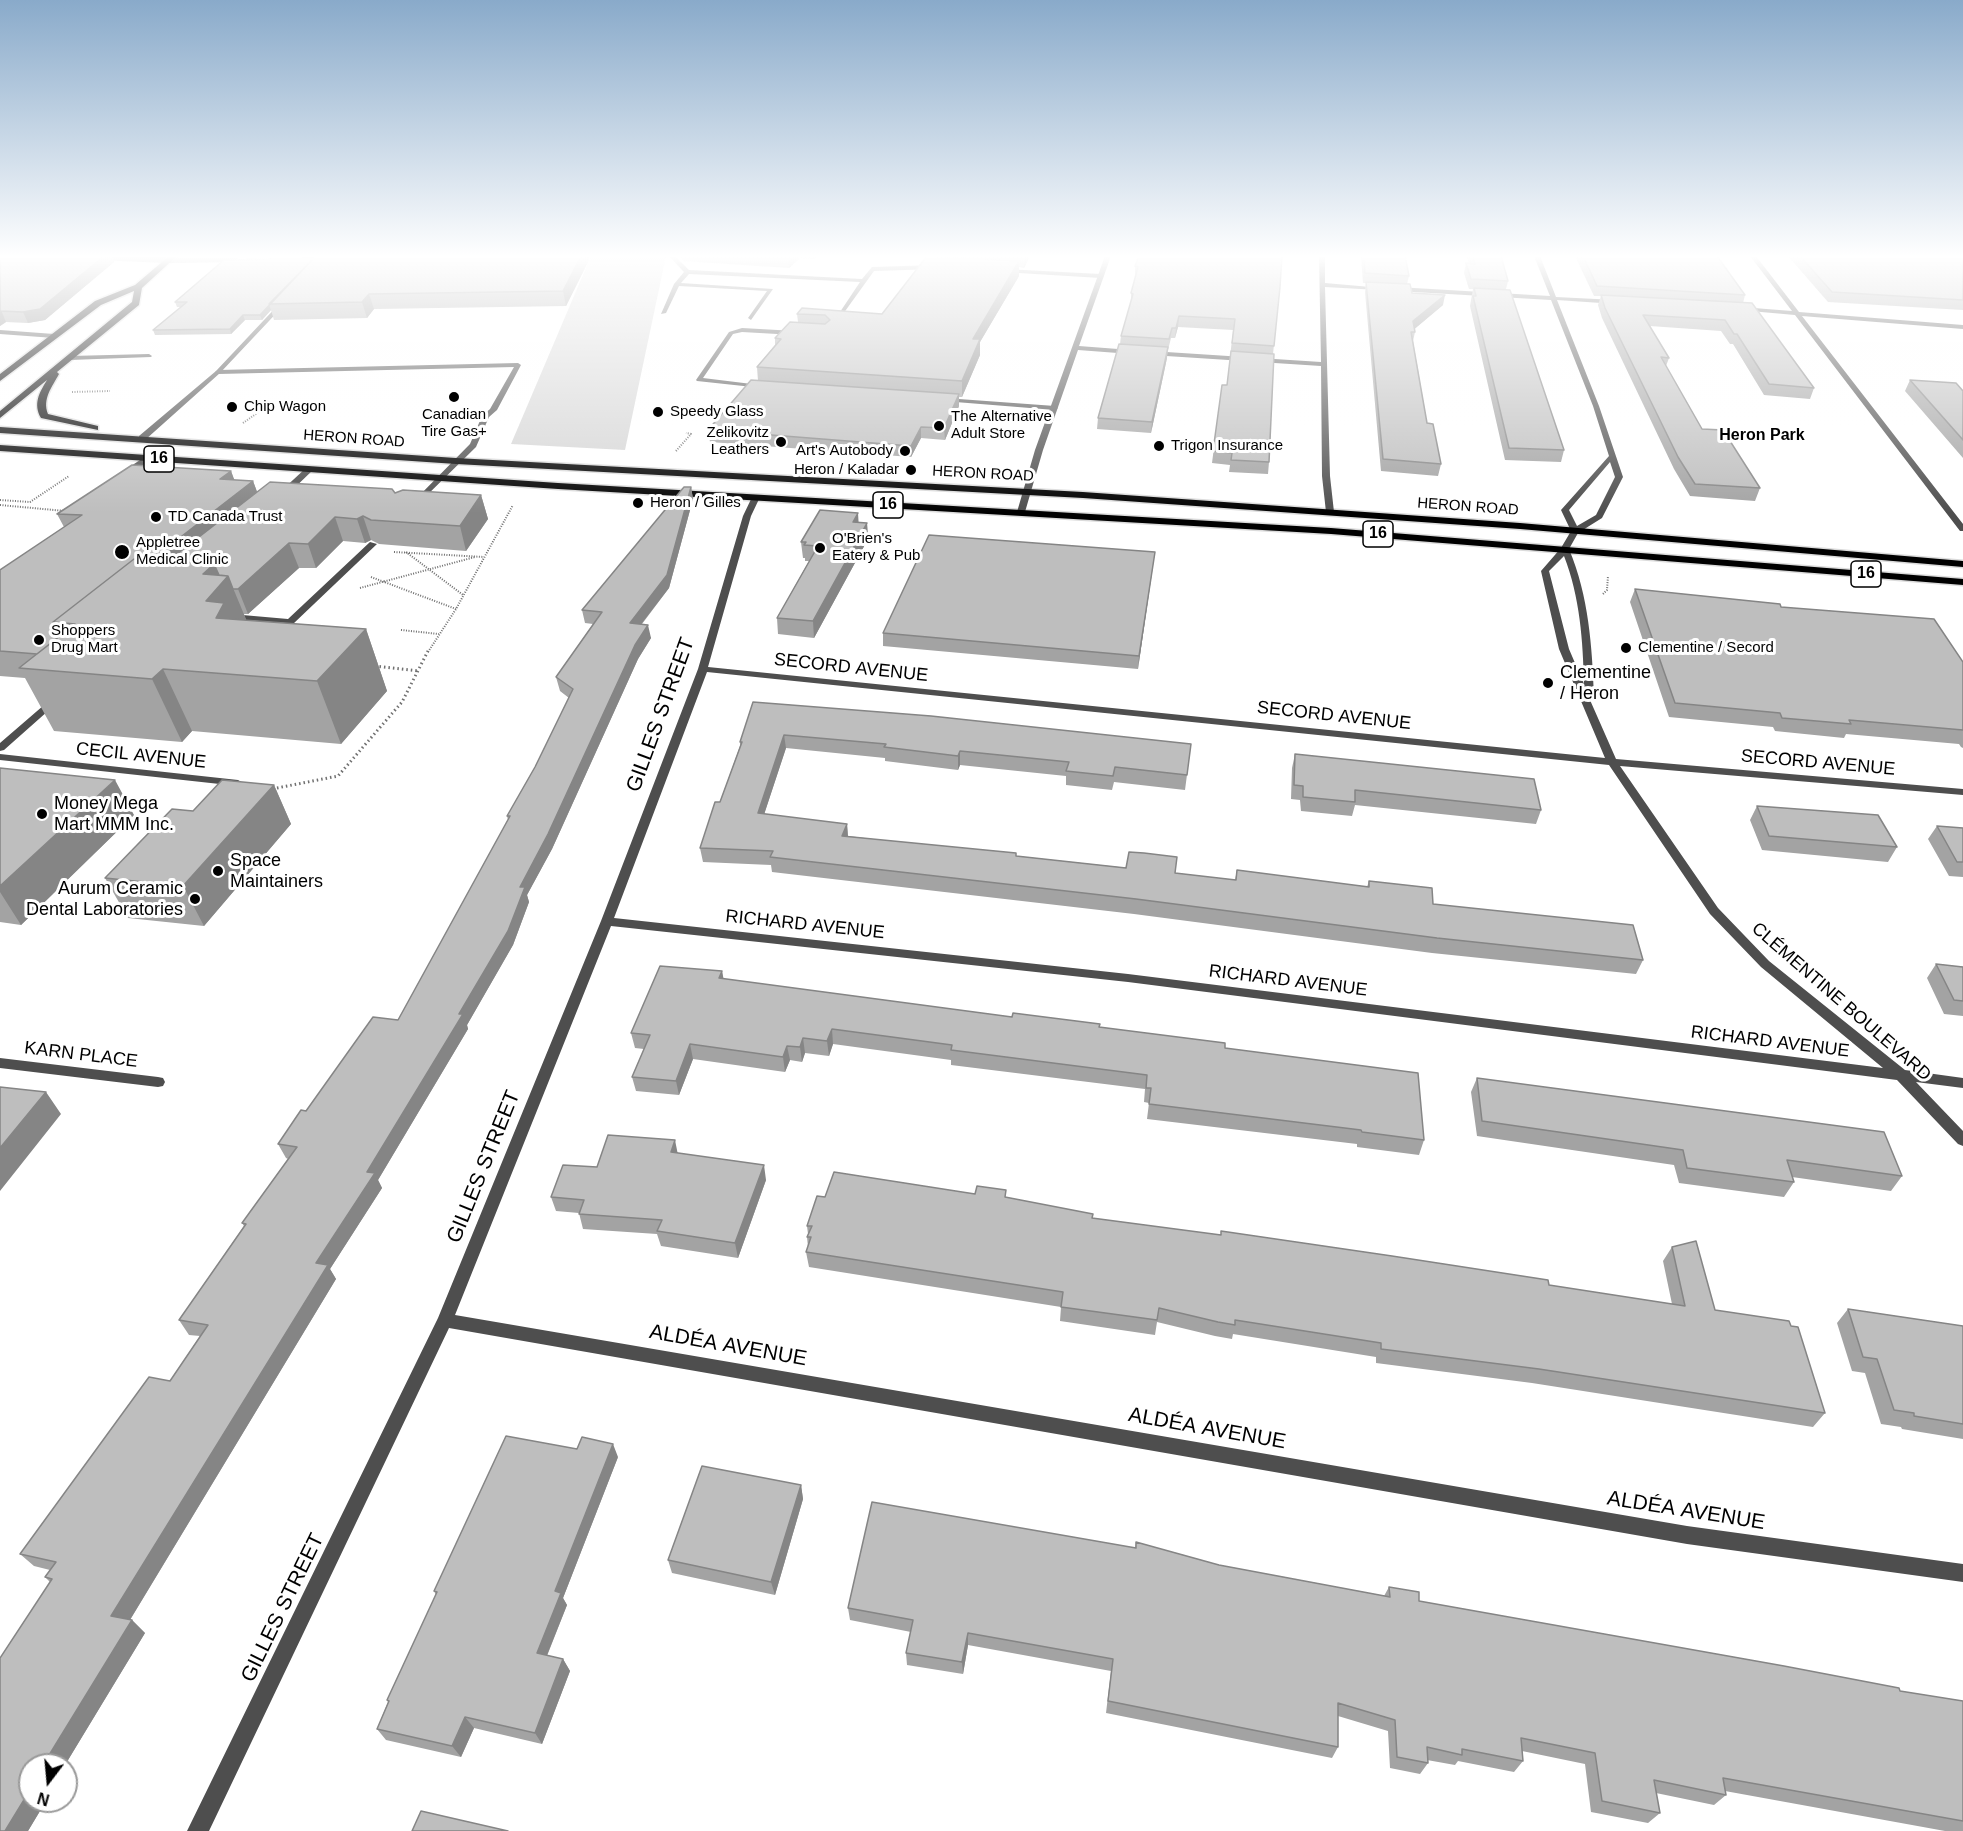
<!DOCTYPE html>
<html>
<head>
<meta charset="utf-8">
<style>
	body { margin:0 }
	#map { position:relative; width:1963px; height:1831px; overflow:hidden; background:#fff; font-family:Helvetica,sans-serif }
	canvas { display:block }
	.north { position:absolute; left:18px; top:1753px; width:60px; height:60px; box-sizing:border-box; background:#fff; border:2px solid #999; border-radius:50%; rotate:196deg; font-size:16px; font-weight:700; line-height:24px; text-align:center; color:#000 }
	.north::after { content:''; display:block; margin:auto; width:21px; height:27px; background:#000; clip-path:polygon(50% 0,100% 100%,50% 72%,0 100%) }
</style>
</head>
<body>
<div id="map">
<canvas width="1963" height="1831"></canvas>
<div class="north">N</div>
</div>
<script>
const c = document.querySelector('canvas').getContext('2d');
c.lineJoin = 'round';
function fillPath(path, color) { c.fillStyle = color; c.fill(path, 'evenodd'); }
function trace(path, color, width, dash) { c.strokeStyle = color; c.lineWidth = width; c.lineCap = dash ? 'butt' : 'round'; c.setLineDash(dash || []); c.stroke(path); }
function write(font, color, halo, rows, align = 'center') {
  c.font = font + ' Helvetica,sans-serif'; c.lineWidth = 6; c.setLineDash([]); c.textBaseline = 'middle'; c.strokeStyle = halo; c.fillStyle = color; for (const [text, x, y, turn = 0] of rows) {
    c.save(); c.translate(x, y); c.rotate((+turn || 0) * Math.PI / 180); c.textAlign = isNaN(turn) ? turn : align; if (halo) c.strokeText(text, 0, 0); c.fillText(text, 0, 0); c.restore();
  }
}
fillPath(new Path2D(`
	M591,256h75l-41,194 -114,-6z`), '#d5d5d5');
const primary = new Path2D(`
	M169,256h8l-35,32 -3,17 -82,67 2,2c-7,13 -17,25 -11,40l50,12v4l-57,-12c-8,-14 -2,-25 6,-38l-47,38v-7l132,-109 2,-11 -33,14 -101,76v-7l95,-73 40,-16z
	M0,427l456,31 627,34 437,31 443,38v6l-443,-38 -437,-31 -627,-34 -456,-31z
	M0,445l558,38 773,45 632,51v6l-632,-51 -773,-45 -558,-38z`);
trace(primary, '#dbdbdb', 3);
trace(new Path2D(`
	M72,392l38,-1
	M243,423l20,-14
	M676,451l15,-17 -5,-1
	M0,500l30,2 39,-26
	M0,505l65,6
	M394,552l90,5
	M406,552l57,43
	M371,577l85,32
	M360,588l115,-31
	M1603,594l4,-4 1,-14
	M401,630l38,4
	M428,652l28,-43 57,-104`), '#707070', 2, [1, 1.5]);
trace(new Path2D(`
	M375,666l44,5
	M277,788l61,-12 64,-74 26,-51`), '#707070', 3, [1.5, 3]);
fillPath(new Path2D(`
	M669,256h6l14,14 173,9 10,-12 63,-2 3,2 -3,2 -61,2 -31,43 -3,-2 20,-30 -171,-8 -8,9 92,6 -22,31 -3,-2 19,-27 -88,-5 -13,27 -5,1 13,-30 10,-12z
	M1004,269l97,5 3,2 -3,2 -99,-6z
	M742,328l53,3 3,2 -3,2 -53,-3 -9,2 -30,44 57,7 2,1v2l-65,-7 -1,-1 33,-48z
	M149,354l3,2 -1,1 -81,3 -3,-2 3,-2z
	M518,363l3,2 -24,45 -8,7 -13,30 -59,58h-3v-4l56,-57 12,-28 8,-7 24,-42 -296,7 -3,-2 3,-2z
	M945,398l110,8 3,2 -3,2 -112,-9 -1,-1z
	M146,456l7,2 -25,18h-6v-4z
	M307,467l7,2 -28,27h-6v-4z
	M370,542l7,2 -84,80 -62,-4 -5,-3 5,-3 57,5z
	M54,698l3,1v4l-53,47 -4,1v-8l51,-44z`), '#4e4e4e');
fillPath(new Path2D(`
	M1105,256h6l-32,90 52,4 3,2 -3,2 -53,-4 -35,100 -18,62 -7,2 -1,-2 18,-62z
	M1319,256h6v27l57,5 -3,2 -54,-3 5,189 4,36 -4,2 -4,-2 -4,-36 -1,-110 -170,-11 -3,-2 3,-2 170,11z
	M1534,256h6l16,41 60,3 3,2 -3,2 -59,-4 42,106 24,71 -21,41 -24,15 -9,16c20,48 23,97 25,148l-4,3 26,59 347,30v6l-343,-29 98,142 51,53 136,109 58,8v10l-47,-6 47,49v15l-5,-2 -61,-64 -769,-98 -517,-56 -156,389 1232,211 276,38v18l-276,-38 -1238,-216 -240,503h-22l251,-513 163,-397 97,-252 45,-153 10,-21 7,2 -9,19 -43,151 897,91 -46,-109 -18,-78 20,-23 10,-17 -10,-21 48,-54 -16,-50 -42,-106 -154,-9 -3,-2 3,-2 153,9zM1610,462l5,15 -19,38 -19,11 -8,-16zM1564,556c16,41 19,85 20,128l-15,-35 -20,-78zM707,672l902,93 101,149 51,53 122,101 -755,-94 -514,-56z
	M1750,256h6l43,56 164,13v4l-161,-13 161,208v7h-3l-165,-216 -56,-5 2,-3 51,4z
	M98,257l139,1 3,2 -3,2 -69,1 -72,-3z
	M280,303l5,1 -65,69 -75,67h-6v-4l77,-65z
	M0,330l54,4 3,2 -3,2 -54,-4z
	M0,754l238,26 5,3 -5,3 -238,-26z
	M0,1058l158,19 5,1 2,4 -2,4 -5,1 -158,-19z`), '#4e4e4e');
fillPath(primary, '#000');
fillPath(new Path2D(`
	M0,256h112l2,6 -69,58 -17,3 -22,-1 -6,4z
	M316,256h272l1,4 -23,46 -192,3 -7,9 -93,2 -3,-10 -9,10h-17l-14,14 -76,1 -2,-5 28,-23h-4l-2,-5 139,-43z
	M680,256h137l-3,3 -14,-1 -11,10 -106,-7z
	M933,256h97l-6,12 -5,-1v9l-39,66v13l-18,42h-3v9l-14,34 -24,-2 -10,19 -201,-15 -2,-12 50,-49 -1,-14 18,-22v-7l23,-16 -1,-8h85z
	M1361,256h44l4,20 -2,8 5,9 31,12 -29,24 1,3 -2,9 14,82 14,41 -3,12 -57,-5 -16,-179 1,-9h-3z
	M1467,256h34l7,25 -2,8 58,161 -3,12 -56,-2 -35,-154 3,-17h-4l-5,-16 2,-10h3z
	M1575,256h142l28,39 -2,8 71,85 -4,11 -46,-4 -31,-51h-3l-9,-13 -71,-5 19,32 -3,8 36,63 58,59 -5,13 -65,-5 -16,-27 -72,-151 -4,-13 3,-9h-7z
	M1788,256h175v54l-135,-8z
	M1135,266l145,21 -7,67 -4,108 -1,12 -39,-2 1,-7 -18,-2 10,-78h5l6,-55 -55,-3 -3,11h-4l-3,12h-1v8l-16,75 -54,-4 1,-11 22,-74 1,-8 10,-32v-11l5,-17h-1z
	M1910,380l53,11v67l-58,-67z
	M231,471l3,9 19,1 4,11 224,3 7,24 -22,32 -87,-7 -8,-4 -6,3 -22,-2 -27,27h-17l-51,46h-4l2,6 120,9 21,62 -46,53 -149,-13 -10,11 -128,-11 -29,-53 -25,-2v-106l64,-43 -7,-13z
	M691,487l2,12 -24,89 -27,36 9,14 -13,21 -86,190 -25,46 2,7 -16,43 -46,80 1,4 -90,151 4,8 -52,81 6,10 -206,341h2l13,13 -80,132h-35v36h16l-18,30h-28l50,-249 -5,-5 5,-7 -16,-4 -14,-12 150,-173 30,-45 -11,-1 -10,-15 65,-94 -2,-3 46,-64 -2,-1 -8,-14 28,-33 92,-91 110,-200 -1,-4 28,-49 34,-69 -9,-7 -4,-14 37,-53 -8,-1 -3,-13z
	M858,523h9l1,16 -54,99 -36,-4 -1,-16 32,-57h-4v-3h-2l-2,-16z
	M1155,552l-17,117 -255,-23v-13z
	M1635,589l146,18 182,55v86l-2,-1 -2,-3 -113,-10 -2,4 -69,-7 -2,-4 -104,-10 -39,-115z
	M753,702l438,42 -6,46 -71,-8 -2,8 -46,-5v-9l-106,-11 -2,5 -73,-9v-3l-99,-10 -22,66 83,10 1,12 168,20 159,17 60,7 2,-10 130,17 2,-6 64,23 210,56 -7,14 -204,-21 -298,-39 -362,-42 -1,-7 -68,-3 -3,-14 20,-46 20,-56v-4z
	M1295,754l246,56 -5,14 -181,-19 -3,11 -51,-5 -1,-11 -9,-1 1,-31z
	M0,768l134,47 -113,110 -21,-3z
	M274,785l17,39 -87,102 -76,-8 -23,-40 88,-67z
	M1757,806l140,41 -9,15 -126,-12 -12,-30z
	M1937,826l26,2v49l-14,-1 -21,-37z
	M1936,964l27,3v49l-19,-2 -17,-36z
	M722,971l1,8 289,38 88,10 125,21 199,92 -5,15 -62,-8v-3l-210,-25 2,-16 -5,-1 1,-13 -194,-24v-5l-118,-16 -4,12 -24,-3 -3,9 -12,-2 -5,12 -92,-13 -14,36 -43,-4 -4,-14 12,-28 -9,-1 -4,-15z
	M1477,1078l425,98 -11,15 -99,-14 2,5 -10,15 -105,-14 -5,-18 -197,-29 -6,-44z
	M678,1153l88,27 -28,78 -77,-12 -4,-12 -74,-5 -4,-16 -23,-2 -5,-14 46,-30z
	M975,1194l30,3 87,21 580,86 -9,-43 9,-14 43,63 110,103 -12,14 -281,-44 -156,-20v-6l-143,-23 -1,5 -17,-3 -58,-14 -2,13 -95,-14 1,-14 -252,-40 -3,-15 2,-5 -1,-10 1,-3 -1,-8 18,-29z
	M1848,1309l115,17v113l-61,-10 -1,-2 -20,-3 -16,-51 -13,-2 -15,-48z
	M618,1457l-55,141 4,7 -20,51 16,3 7,12 -28,73 -68,-16 -13,29 -75,-17 -9,-11 11,-27 -1,-2 49,-105 -2,-4z
	M801,1485l2,14 -28,96 -103,-22 -4,-13z
	M1136,1542l83,23 165,31 5,-9 30,14 481,90 63,10v130h-18l-220,-40 1,4 -12,10 -58,-12 4,20 -12,10 -57,-11 -6,-48 -63,-13 1,10 -9,11 -56,-11 -3,4 -28,-5 1,3 -8,11 -30,-6 -2,-37 -50,-15v31l-6,11 -226,-45 5,-42 -143,-26 -5,29 -56,-9 -1,-12 5,-21 -61,-12 -2,-12 287,-60z`), '#a3a3a3');
fillPath(new Path2D(`
	M104,256h8l2,6 -69,58 -17,3 -5,-11z
	M581,256h7l1,4 -23,46 -3,-15z
	M788,256h12v2l-11,10z
	M1024,256h6l-6,12z
	M1019,261v15l-39,66v13l-18,42v-16l11,-42z
	M369,294l5,15 -7,9 -5,-16z
	M1445,295l-2,10 -32,27 2,-11z
	M269,305l2,5 -9,10 -2,-5z
	M1,310l5,12 -6,4v-15z
	M243,315l2,5 -14,14 -1,-5z
	M1179,316l-1,11 -3,11 1,-10z
	M1168,347l-1,11 -16,75 1,-11z
	M959,394v12l-14,34 -1,-12z
	M921,427v11l-10,19v-11z
	M231,471l8,21 14,-11 9,24 -91,73 -10,-17 -1,-8 60,-74z
	M691,487l2,12 -24,89 -37,48 -2,-13z
	M481,495l7,24 -22,32 -6,-25z
	M858,513l1,16 -6,-7z
	M363,516l8,24 -6,3 -8,-24z
	M335,517l8,24 -27,27 -8,-24z
	M867,523l1,16 -54,99 -1,-17z
	M289,543l10,25 -51,46 -10,-25z
	M1155,552l-2,13 -15,104 1,-13z
	M214,564l14,12 25,60 -9,39 -38,-74 -3,-27z
	M648,625l3,13 -13,21 -86,190 -25,46 2,7 -16,43 -46,80 1,4 -90,151 4,8 -52,81 6,10 -211,349 -14,-12 205,-353 51,-91 92,-158 176,-369z
	M366,629l21,62 -46,53 -24,-63z
	M163,669l29,62 -10,11 -30,-63z
	M784,735l2,13 -26,79 -2,-14z
	M960,751v14l-2,5v-14z
	M115,780l19,35 -113,110 -21,-33v-6z
	M274,785l17,39 -87,102 -21,-40z
	M847,824l1,14 -6,-2z
	M722,971l3,15 -6,-8z
	M832,1029l1,15 -4,12 -2,-15z
	M803,1038l2,15 -3,9 -2,-15z
	M690,1044l3,15 -14,36 -3,-14z
	M787,1046l3,14 -5,12 -2,-15z
	M46,1092l15,22 -61,77v-43z
	M675,1140l3,15 -7,-3z
	M764,1165l2,15 -28,78 -3,-15z
	M613,1444l5,13 -55,141 4,7 -24,60 -6,-12 18,-62z
	M801,1485l2,14 -28,96 -4,-13z
	M132,1620l13,13 -80,132h-22z
	M968,1633v12l-5,29 -1,-12z
	M563,1659l7,12 -28,73 -7,-11z
	M465,1717l9,11 -13,29 -9,-11z
	M30,1790v11h16l-18,30h-23z`), '#858585');
const building = new Path2D(`
	M0,256h104l-64,53 -17,3 -23,-1z
	M316,256h265l-18,35 -194,3 -7,8 -93,2z
	M927,256l92,5 -46,78h7l-18,42 -205,-14 24,-28 -6,-1 15,-16 35,2 5,-4 -5,-5 -28,-1 5,-6 80,6z
	M1139,256h143l-2,31 -6,59 -42,-3 3,-24 -56,-3 -3,12h-4l-3,11 -48,-3 12,-42 -2,-1 7,-26 -3,-1z
	M1364,256h41l4,20 -44,-3z
	M1472,256h29l7,25 -37,-2 -5,-16 9,1z
	M1583,256h134l28,39 -148,-9z
	M1800,256h163v44l-131,-8z
	M314,258l-54,57h-17l-13,14 -77,1 34,-28h-12l49,-42z
	M1366,282l44,2 2,9 33,2 -32,26 2,11h-4l16,91 6,1 8,40 -58,-5z
	M1474,288l36,2 54,160 -55,-2 -36,-152h3z
	M1601,295l151,8 62,85 -45,-4 -32,-50h-3l-9,-14 -82,-5 26,43 -8,-1 41,72 21,1 37,58 -65,-4 -17,-27 -73,-149z
	M1119,344l49,3 -16,75 -54,-4z
	M1231,351l43,3 -5,108 -38,-2 1,-7 -19,-2 9,-66h5z
	M751,380l208,14 -15,34 -23,-1 -10,19 -203,-16z
	M1910,380l46,3 7,8v49z
	M132,465l99,6 -11,8 33,2 -93,72 1,8 -27,-2 -81,63 7,14 -23,18 -37,-3v-81l82,-55 -25,-1z
	M270,482l122,7 3,4 8,-3 78,5 -21,31 -89,-6 -8,-4 -6,3 -22,-2 -27,27 -19,-1 -51,46h-5l-5,-13 -9,-1 -5,-11 -50,-3h4z
	M684,487h7l-24,88 -37,48 18,2 -13,20 -87,189 -28,53h5l-17,44 -49,83h4l-96,158 8,1 -59,90 12,2 -217,351 21,4 -89,145h-13v25l-25,41h-5v-173l52,-79 -7,-2 11,-15 -36,-8 129,-177 21,4 38,-56 -29,-5 67,-96 -4,-1 55,-76 -19,-3 23,-34 5,1 67,-94 25,3 112,-204h-3l28,-49 38,-78 -17,-12 46,-65 -20,-2z
	M820,510l38,3 -5,9 14,1 -54,98 -36,-3 41,-72 -14,-1 2,-3h-5z
	M929,535l226,17 -16,104 -256,-23z
	M134,559l80,5 -11,10 25,2 -22,25 18,2 -8,15 150,11 -49,52 -154,-12 -11,10 -133,-11 56,-44 -22,-2z
	M1635,589l145,15 1,3 153,12 29,43v68l-114,-10 2,4 -69,-6 -2,-5 -105,-10z
	M753,702l178,14 260,28 -4,31 -72,-8 -2,9 -47,-5 3,-9 -109,-11 -2,5 -74,-9 2,-3 -102,-9 -26,78 89,11 -5,12 174,17v3l110,12 3,-16 15,1 33,4 -2,16 61,7 1,-10 132,17v-6l63,7 1,16 200,21 10,35 -206,-22 -301,-39 -366,-42 3,-6 -73,-3 15,-46h5l22,-60h-2z
	M1295,754l239,25 7,31 -186,-20v12l-52,-5v-11l-9,-1z
	M0,768l115,12 -115,106z
	M222,780l52,5 -91,101 -78,-8 67,-69 21,2z
	M1757,806l121,9 19,32 -128,-11z
	M1937,826l26,2v34h-6z
	M1936,964l27,3v34l-9,-1z
	M660,966l62,5 -3,7 293,39 1,-4 87,11 -1,3 126,16v5l193,25 6,67 -62,-8 -1,-2 -212,-26 2,-16h-5l1,-13 -196,-25 1,-5 -120,-16 -5,12 -24,-3 -3,9 -13,-1 -4,11 -93,-13 -14,37 -44,-4 18,-42 -19,-2z
	M1477,1078l407,54 18,44 -115,-16 7,22 -107,-14 -4,-18 -201,-29z
	M0,1087l46,5 -46,56z
	M608,1135l67,5 -4,12 93,13 -29,78 -78,-12 5,-11 -83,-6 5,-14 -33,-3 12,-32 34,2z
	M834,1172l141,22 2,-8 29,4 -1,7 88,17 -1,4 129,17v-4l171,25 156,24 1,5 136,21 -13,-59 24,-6 19,69 74,11 2,5 7,1 27,86 -286,-44 -158,-20v-6l-146,-23v5l-17,-3 -59,-14 -2,12 -96,-13 2,-15 -257,-40 5,-15h-4l5,-11h-5l10,-30 8,1z
	M1848,1309l115,17v98l-49,-8v-3l-20,-3 -17,-51 -14,-2z
	M506,1436l71,13 5,-12 31,7 -58,147 6,2 -24,60 26,6 -28,74 -70,-16 -13,29 -75,-17 12,-28 -2,-1 50,-108 -3,-1z
	M702,1466l99,19 -30,97 -103,-22z
	M872,1502l264,46v-6l83,23 171,32 -1,-10 30,5v9l365,65 115,22 1,3 63,10v120l-240,-43 3,17 -72,-15 6,33 -58,-12 -7,-48 -74,-15 2,23 -61,-12v6l-35,-8 1,16 -31,-6 -2,-37 -57,-17v44l-230,-46 5,-42 -145,-26 -6,29 -56,-9 7,-33 -65,-12z
	M421,1811l87,20h-96z`);
fillPath(building, '#bebebe');
trace(building, '#858585', 1.5);
const sky = c.createLinearGradient(0, 0, 0, 513);
sky.addColorStop(0, '#89aaca');
sky.addColorStop(0.5, '#fff');
sky.addColorStop(1, '#ffffff00');
c.fillStyle = sky;
c.fillRect(0, 0, 1963, 513);
for (const [x, y, r, color] of [
	[454,397,6,"#000"],
	[232,407,6,"#000"],
	[658,412,6,"#000"],
	[939,426,6,"#000"],
	[781,442,6,"#000"],
	[1159,446,6,"#000"],
	[905,451,6,"#000"],
	[911,470,6,"#000"],
	[638,503,6,"#000"],
	[156,517,6,"#000"],
	[820,548,6,"#000"],
	[122,552,8,"#000"],
	[39,640,6,"#000"],
	[1626,648,6,"#000"],
	[1548,683,6,"#000"],
	[42,814,6,"#000"],
	[218,871,6,"#000"],
	[195,899,6,"#000"]
]) { const dot = new Path2D(); dot.arc(x, y, r, 0, 2 * Math.PI); c.fillStyle = color; c.fill(dot); trace(dot, '#fff', 2); }
write('15px', '#000', '#fff', [
	["Chip Wagon",244,407],
	["Speedy Glass",670,412],
	["Canadian",454,415,"center"],
	["Tire Gas+",454,432,"center"],
	["The Alternative",951,417],
	["Adult Store",951,434],
	["Zelikovitz",769,433,"right"],
	["Leathers",769,450,"right"],
	["Trigon Insurance",1171,446],
	["Art's Autobody",893,451,"right"],
	["Heron / Kaladar",899,470,"right"],
	["Heron / Gilles",650,503],
	["TD Canada Trust",168,517],
	["O'Brien's",832,539],
	["Eatery & Pub",832,556],
	["Appletree",136,543],
	["Medical Clinic",136,560],
	["Shoppers",51,631],
	["Drug Mart",51,648],
	["Clementine / Secord",1638,648]
], 'left');
write('15px', '#000', '#fff', [
	["HERON ROAD",354,439,4],
	["HERON ROAD",983,474,3],
	["HERON ROAD",1468,507,4]
]);
write('bold 16px', '#000', '#fff', [
	["Heron Park",1762,436]
]);
for (const [x, y, w] of [
	[159,459,30],
	[888,505,30],
	[1378,534,30],
	[1866,574,30]
]) { const box = new Path2D(); box.roundRect(x - w / 2, y - 13, w, 26, 4.5); c.fillStyle = '#fff'; c.fill(box); trace(box, '#000', 1.5); }
write('bold 16px', '#000', null, [
	["16",159,459],
	["16",888,505],
	["16",1378,534],
	["16",1866,574]
]);
write('18px', '#000', '#fff', [
	["SECORD AVENUE",851,668,6],
	["SECORD AVENUE",1334,716,6],
	["CECIL AVENUE",141,756,6],
	["SECORD AVENUE",1818,763,5],
	["RICHARD AVENUE",805,925,6],
	["RICHARD AVENUE",1288,981,7],
	["CLÉMENTINE BOULEVARD",1841,1002,41],
	["RICHARD AVENUE",1770,1042,7],
	["KARN PLACE",81,1055,7]
]);
write('18px', '#000', '#fff', [
	["Clementine",1560,673],
	["/ Heron",1560,694],
	["Money Mega",54,804],
	["Mart MMM Inc.",54,825],
	["Space",230,861],
	["Maintainers",230,882],
	["Aurum Ceramic",183,889,"right"],
	["Dental Laboratories",183,910,"right"]
], 'left');
write('21px', '#000', '#fff', [
	["GILLES STREET",661,715,-70],
	["GILLES STREET",484,1167,-68],
	["ALDÉA AVENUE",728,1346,10],
	["ALDÉA AVENUE",1207,1429,10],
	["ALDÉA AVENUE",1686,1511,9],
	["GILLES STREET",283,1608,-64]
]);
</script>
</body>
</html>
